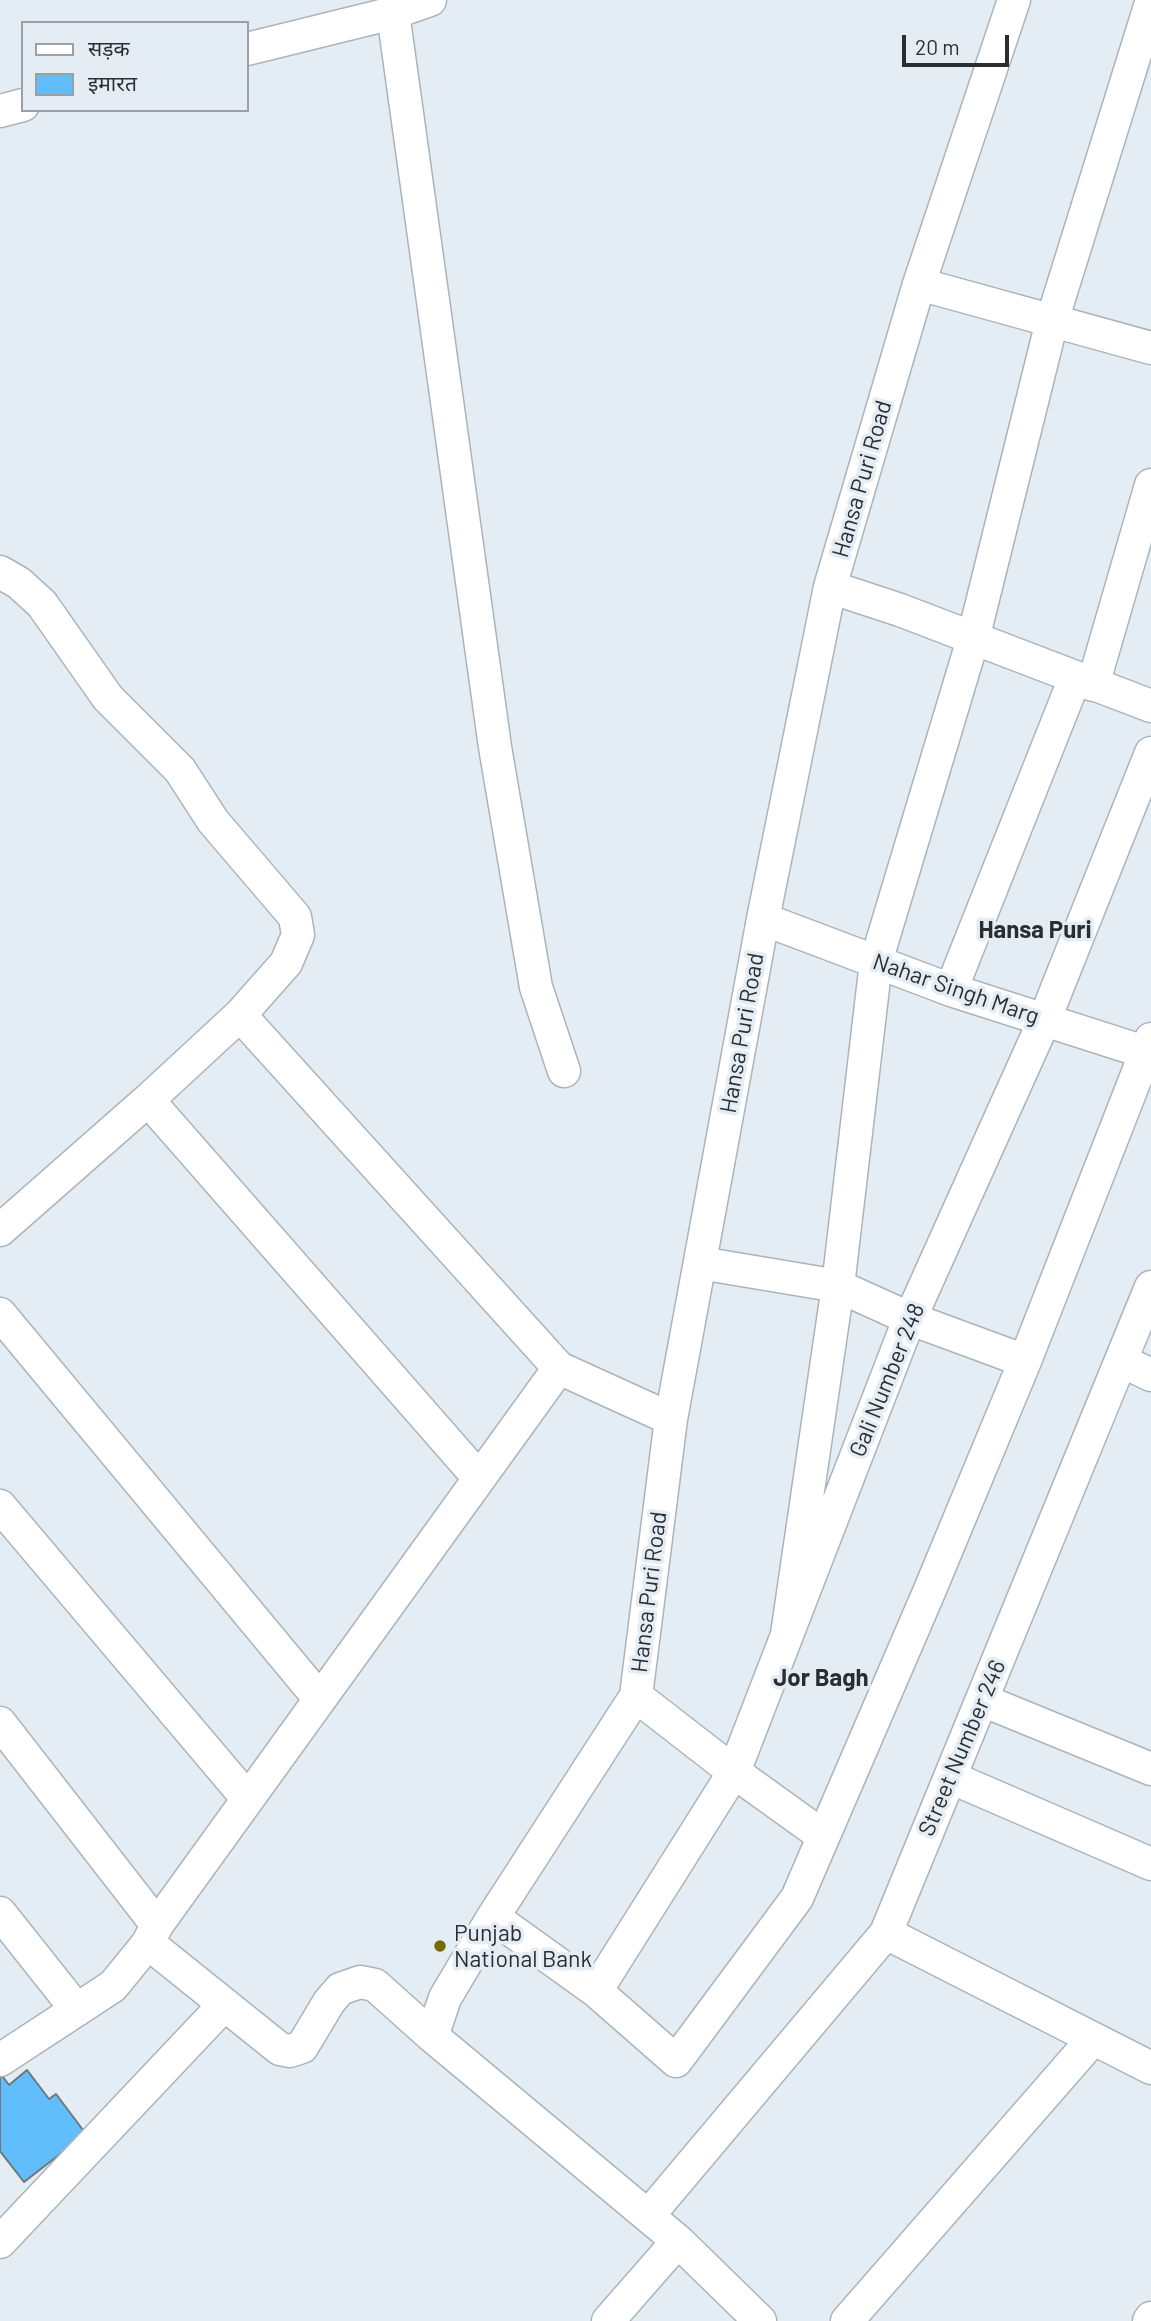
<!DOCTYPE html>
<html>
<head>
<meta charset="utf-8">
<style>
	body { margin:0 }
	#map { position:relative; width:1151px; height:2321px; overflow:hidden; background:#e4edf4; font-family:Barlow,"Noto Sans Devanagari",sans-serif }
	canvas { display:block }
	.legend { position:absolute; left:21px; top:21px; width:228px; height:91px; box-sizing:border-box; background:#e4edf4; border:2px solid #9aa1a6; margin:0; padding:9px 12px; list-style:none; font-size:21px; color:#2a2e31 }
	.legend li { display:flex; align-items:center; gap:14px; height:35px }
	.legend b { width:35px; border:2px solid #9aa1a6 }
	.scale { position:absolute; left:902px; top:35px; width:107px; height:32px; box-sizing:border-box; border:4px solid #2a2e31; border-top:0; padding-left:9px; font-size:21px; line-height:24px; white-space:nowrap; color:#2a2e31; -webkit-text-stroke:5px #e4edf4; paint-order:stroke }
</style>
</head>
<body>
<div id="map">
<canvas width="1151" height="2321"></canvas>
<ul class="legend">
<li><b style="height:9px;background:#fff"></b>सड़क</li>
<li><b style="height:19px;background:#61befa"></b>इमारत</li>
</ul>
<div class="scale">20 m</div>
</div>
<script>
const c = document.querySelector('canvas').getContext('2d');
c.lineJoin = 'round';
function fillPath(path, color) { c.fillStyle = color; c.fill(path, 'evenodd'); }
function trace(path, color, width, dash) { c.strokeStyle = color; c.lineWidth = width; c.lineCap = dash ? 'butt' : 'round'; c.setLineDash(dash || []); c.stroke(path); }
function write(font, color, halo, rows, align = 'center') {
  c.font = font + ' Barlow,sans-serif'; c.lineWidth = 7; c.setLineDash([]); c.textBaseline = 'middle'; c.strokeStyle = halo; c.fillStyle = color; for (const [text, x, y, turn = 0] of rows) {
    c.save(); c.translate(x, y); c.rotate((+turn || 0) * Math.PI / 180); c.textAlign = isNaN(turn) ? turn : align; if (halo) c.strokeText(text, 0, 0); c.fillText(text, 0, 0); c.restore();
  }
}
const building = new Path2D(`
	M27,2070l22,29 7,-5 30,40 -62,48 -24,-31v-78l9,12z`);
fillPath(building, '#61befa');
trace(building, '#6f777d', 2);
const street = new Path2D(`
	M394,0l-1,13 102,734 41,240 28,84
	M247,49l146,-36 37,-13
	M0,111l23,-6
	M919,284l232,64
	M0,572l19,11 23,21 66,94 72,72 33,51 82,96 3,18 -12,28 -46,52
	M830,587l70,23 251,96
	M1093,685l58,-200
	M763,919l188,71 200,64
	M951,990l124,-312
	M148,1100l331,378
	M0,1230l148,-130 92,-85 319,353
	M700,1263l138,23 73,33 114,42
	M0,1314l319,384
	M1122,1361l29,14
	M0,1506l247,292
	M787,1634l51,-348 38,-324 97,-323 79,-318 99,-318
	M636,1696l98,76 89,64
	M982,1700l169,69
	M0,1723l157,202
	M950,1777l201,87
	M0,1913l77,97
	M493,1917l103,74 80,70 121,-163 132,-306 96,-231 126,-322
	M886,1933l265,135
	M148,1943l132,106 10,2 12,-4 27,-45 11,-13 20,-7 15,3 57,51 246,205 82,80
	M596,1991l138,-219 171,-442 139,-309 107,-268
	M432,2036l13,-38 48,-81 143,-221 35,-277 92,-500 67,-332 89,-303 95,-284
	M0,2060l113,-74 35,-43 9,-18 402,-557 112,51
	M648,2216l238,-283 265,-646
	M0,2242l224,-237
	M608,2321l70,-80
	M847,2321l246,-282
	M1149,2321l2,-3`);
trace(street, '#abb4bb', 35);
trace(street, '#fff', 32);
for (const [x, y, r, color] of [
	[440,1946,7,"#786b05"]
]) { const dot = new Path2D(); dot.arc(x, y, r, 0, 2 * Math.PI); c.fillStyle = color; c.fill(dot); trace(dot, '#e4edf4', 2.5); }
write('23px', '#2a2e31', '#e4edf4', [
	["Hansa Puri Road",862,479,-74],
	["Nahar Singh Marg",956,989,19],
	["Hansa Puri Road",742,1033,-80],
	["Gali Number 248",887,1380,-68],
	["Hansa Puri Road",649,1592,-83],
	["Street Number 246",962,1748,-67]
]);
write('23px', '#2a2e31', '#e4edf4', [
	["Punjab",454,1933],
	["National Bank",454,1959]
], 'left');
write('bold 24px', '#2a2e31', '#e4edf4', [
	["Hansa Puri",1035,930],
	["Jor Bagh",821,1678]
]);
</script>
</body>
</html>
